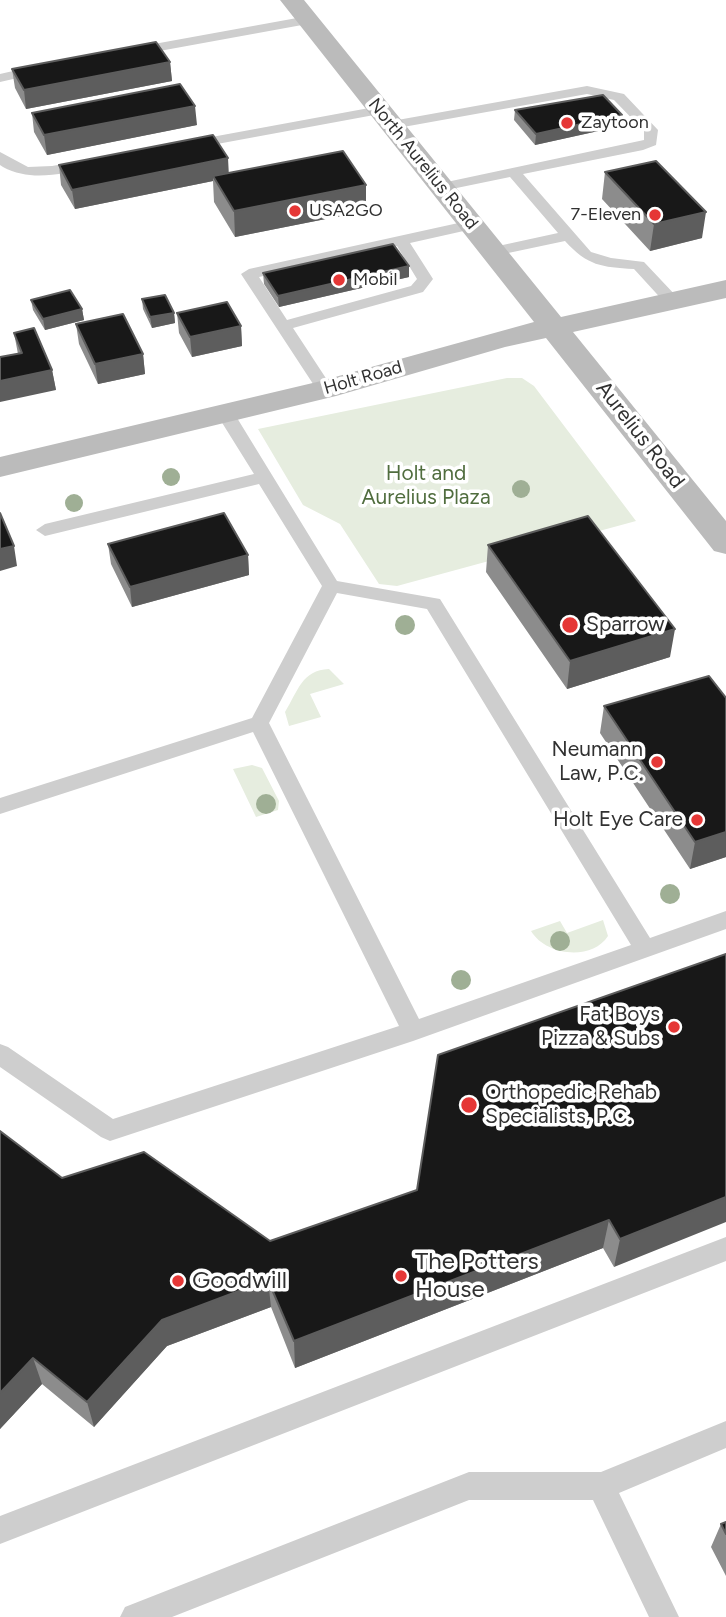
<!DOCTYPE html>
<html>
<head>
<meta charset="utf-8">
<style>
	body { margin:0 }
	canvas { display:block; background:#fff }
</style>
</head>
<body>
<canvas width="726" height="1617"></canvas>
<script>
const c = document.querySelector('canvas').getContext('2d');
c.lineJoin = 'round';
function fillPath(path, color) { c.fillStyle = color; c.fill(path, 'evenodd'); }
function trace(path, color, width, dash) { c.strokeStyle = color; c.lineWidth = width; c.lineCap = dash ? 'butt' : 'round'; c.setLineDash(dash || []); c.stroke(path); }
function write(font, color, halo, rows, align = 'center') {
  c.font = font + ' Figtree,sans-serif'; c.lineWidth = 7; c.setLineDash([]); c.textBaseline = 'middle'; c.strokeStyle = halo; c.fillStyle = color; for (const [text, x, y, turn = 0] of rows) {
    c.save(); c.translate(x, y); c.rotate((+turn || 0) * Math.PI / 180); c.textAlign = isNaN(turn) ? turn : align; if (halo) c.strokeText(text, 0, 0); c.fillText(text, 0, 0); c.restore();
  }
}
fillPath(new Path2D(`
	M507,378h15l12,8 102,135 -239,65 -18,-2 -39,-60 -37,-19 -45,-76z
	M329,669l15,15 -34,10 11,23 -32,9 -4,-14c13,-21 17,-42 44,-43z
	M252,765l10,3 17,33 -1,9 -22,7 -23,-48z
	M603,920l5,16c-16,25 -62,20 -77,-5l29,-10 7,12z`), '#e6eddf');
fillPath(new Path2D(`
	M308,16l7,4 -2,3 -181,33 -7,-4 7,-4z
	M39,65l7,4 -2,3 -44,10v-8z
	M587,86l37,8 34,36 -2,15 -13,5 -120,24 68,78 20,6 33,4 34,36 2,3 -2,3h-12l-32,-35c-33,-2 -46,-3 -69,-28l-71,15 -5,-2 -3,-3 3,-3 69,-15 -48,-56 -68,14 -7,-4 7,-4 202,-43v-9l-30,-31 -27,-6 -195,35 -7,-4 7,-4z
	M380,106l5,1v6l-195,36 -7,-4 7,-4z
	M0,152l28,15 24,-1 34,-6 7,4 -2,3c-29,7 -60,15 -88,0l-3,-2z
	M472,220l5,2 3,3 -3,3 -67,15 23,36 -10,13 -130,36 40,61 -8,5 -6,-1 -78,-119 8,-5zM397,246l20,33 -6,7 -124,34 -28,-43z
	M225,408l9,5 103,168 103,18 210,339 76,-27v18l-313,112 -303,100 -9,-4 -101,-70v-23l8,3 105,72 286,-93 -146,-294 -253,82v-16l252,-80 70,-132 -63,-102 -214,52 -9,-6 9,-6 209,-50 -38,-61zM337,593l90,16 204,336 -212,74 -150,-296z
	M726,1237v24l-726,283v-28z
	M726,1421v27l-107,45 60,124h-30l-56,-117h-124l-297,117h-52l5,-10 344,-135h132z`), '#cecece');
fillPath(new Path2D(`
	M280,0h24l257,317 165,-37v18l-153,34 153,189v33l-12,-3 -168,-213 -41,9 -169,49 -336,81v-20l317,-75 217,-60z`), '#bbb');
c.fillStyle = '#9faf95';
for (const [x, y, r] of [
	[171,477,9],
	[521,489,9],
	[74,503,9],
	[405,625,10],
	[266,804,10],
	[670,894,10],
	[560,941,10],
	[461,980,10]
]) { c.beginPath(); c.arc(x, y, r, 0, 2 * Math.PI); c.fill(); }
fillPath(new Path2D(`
	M170,62l2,19 -146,28 -11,-21 -3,-19z
	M515,110l106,16 -86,19 -21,-25z
	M32,113l165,12 -150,30 -13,-23z
	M59,165l170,8 137,12v26l-131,26 -21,-35 -1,-21 -138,28 -14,-24z
	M605,172l97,66 -52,13 -48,-52z
	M263,273l146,4 -130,30 -15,-23z
	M142,299l32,14 1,10 -23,5 -9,-19z
	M31,300l51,9 2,11 -39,10 -12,-20z
	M177,313l64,13 1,20 -50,11 -13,-24z
	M76,324l67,30 2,20 -47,10 -19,-40z
	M14,333l38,37 4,20 -38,-36z
	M108,544l140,11 1,20 -117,32 -21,-43z
	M488,545l182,112 -103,32 -81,-117z
	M726,698v159l-36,12 -90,-136 4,-27z
	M726,954l-112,313 -11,-19 -308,120 -24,-61 -104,39 -73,81 -52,-43 -42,45v-298l62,47 208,63 147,-51z
	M726,1522v54l-15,-29 10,-23z`), '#8c8c8c');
fillPath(new Path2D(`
	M170,62l2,19 -146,28 -2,-19z
	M195,106l2,19 -150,30 -3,-20z
	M622,115l-1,11 -86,19 1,-11z
	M228,158l1,19 -16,-1v5l-138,28 -3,-19z
	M366,185v26l-131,26 -1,-26z
	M706,212l-4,26 -52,13 4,-27z
	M409,266v11l-130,30 -1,-11z
	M82,309l2,11 -39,10 -2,-11z
	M174,313l1,10 -23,5 -2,-11z
	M241,326l1,20 -50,11 -2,-20z
	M143,354l2,20 -47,10 -3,-20z
	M52,370l4,20 -56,12v-21z
	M14,546l3,20 -17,5v-22z
	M248,555l1,20 -117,32 -2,-20z
	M675,629l-5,28 -103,32 3,-28z
	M726,832v25l-36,12 5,-27z
	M726,1197v25l-112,45 6,-28z
	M609,1220l-6,28 -308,120 -1,-27z
	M268,1280l3,27 -104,39 -73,81 -7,-25 75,-82z
	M33,1358l9,26 -42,45v-36z`), '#5d5d5d');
const building = new Path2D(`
	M156,42l14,20 -146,28 -12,-21z
	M180,84l15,22 -151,29 -12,-22z
	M603,95l19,20 -86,19 -21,-24z
	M213,135l15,23 -156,32 -13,-25z
	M343,151l23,34 -132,26 -21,-35z
	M656,161l50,51 -52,12 -49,-52z
	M393,244l16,22 -131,30 -15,-23z
	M70,290l12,19 -39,10 -12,-19z
	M165,295l9,18 -24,4 -8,-18z
	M227,302l14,24 -51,11 -13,-24z
	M123,314l20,40 -48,10 -19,-40z
	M34,328l18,42 -52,11v-24l22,-4 -8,-20z
	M0,513l14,33 -14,3z
	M224,513l24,42 -118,32 -22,-43z
	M588,516l87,113 -105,32 -82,-116z
	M709,676l17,22v134l-31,10 -91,-136z
	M726,954v243l-106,42 -11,-19 -315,121 -26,-61 -106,40 -75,82 -54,-44 -33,35v-262l62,47 82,-26 126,89 147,-51 21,-135z
	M726,1522v12l-5,-10z`);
fillPath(building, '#181818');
trace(building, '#5d5d5d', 2);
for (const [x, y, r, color] of [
	[567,123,7,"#e53736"],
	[295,211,7,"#e53736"],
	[655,215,7,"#e53736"],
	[339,280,7,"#e53736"],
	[570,625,9,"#e53736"],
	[657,762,7,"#e53736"],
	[697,820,7,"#e53736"],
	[674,1027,7,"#e53736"],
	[469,1105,9,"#e53736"],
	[401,1276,7,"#e53736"],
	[178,1281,7,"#e53736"]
]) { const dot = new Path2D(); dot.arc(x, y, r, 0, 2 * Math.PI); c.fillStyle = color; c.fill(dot); trace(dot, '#fff', 2.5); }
write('18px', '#313131', '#fff', [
	["Zaytoon",581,123],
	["USA2GO",309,211],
	["7-Eleven",641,215,"right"],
	["Mobil",353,280]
], 'left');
write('18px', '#313131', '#fff', [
	["North Aurelius Road",423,164,51],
	["Holt Road",363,378,-16]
]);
write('21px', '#313131', '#fff', [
	["Aurelius Road",640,435,52]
]);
write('21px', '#506d3e', '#fff', [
	["Holt and",426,474],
	["Aurelius Plaza",426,498]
]);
write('21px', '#313131', '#fff', [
	["Sparrow",586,625,"left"],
	["Neumann",643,750],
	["Law, P.C.",643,774],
	["Holt Eye Care",683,820],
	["Fat Boys",660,1015],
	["Pizza & Subs",660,1039],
	["Orthopedic Rehab",485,1093,"left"],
	["Specialists, P.C.",485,1117,"left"]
], 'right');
write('24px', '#313131', '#fff', [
	["The Potters",415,1262],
	["House",415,1290],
	["Goodwill",192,1281]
], 'left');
</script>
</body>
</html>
